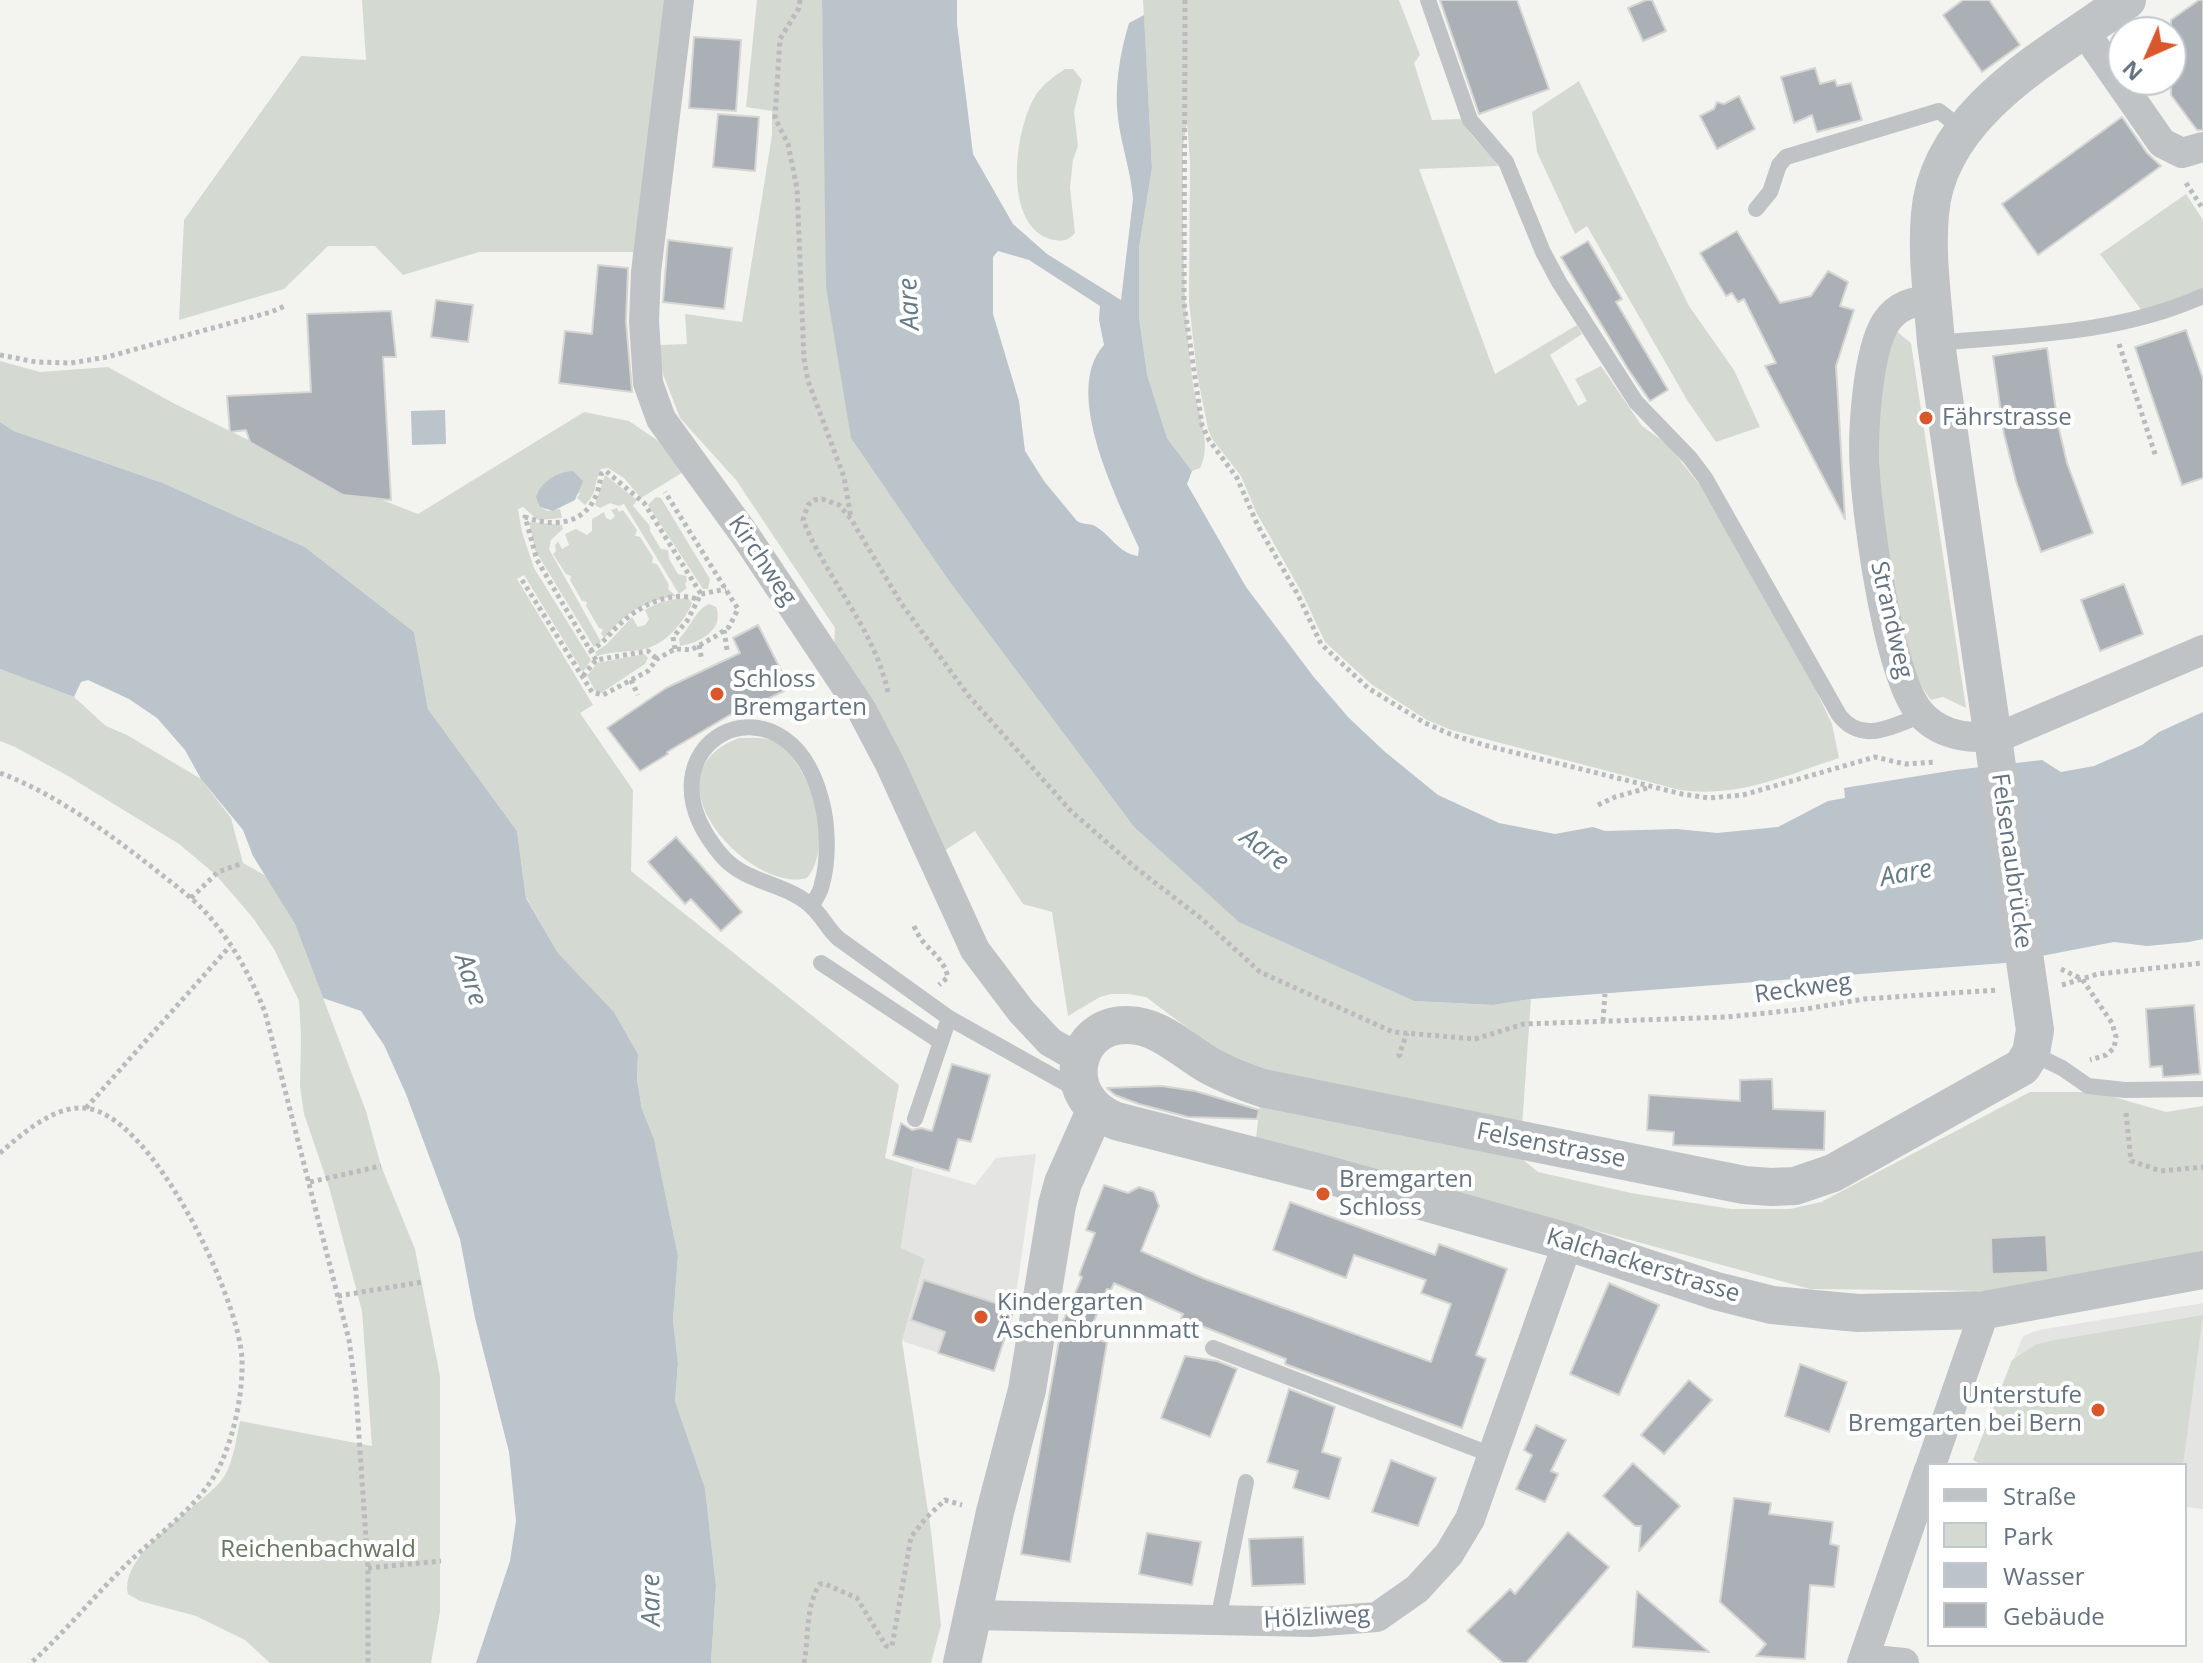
<!DOCTYPE html>
<html>
<head>
<meta charset="utf-8">
<style>
	body { margin:0 }
	#map { position:relative; width:2203px; height:1663px; overflow:hidden; background:#f3f4f0; font-family:"Open Sans",sans-serif }
	canvas { display:block }
	.legend { position:absolute; left:1927px; top:1463px; width:260px; height:184px; box-sizing:border-box; background:#fff; border:2px solid #c1c7cc; margin:0; padding:10px 14px; list-style:none; font-size:24px; color:#64727f }
	.legend li { display:flex; align-items:center; gap:16px; height:40px }
	.legend b { width:40px; border:2px solid #c1c7cc }
	.north { position:absolute; left:2107px; top:16px; width:80px; height:80px; box-sizing:border-box; background:#fff; border:2px solid #c1c7cc; border-radius:50%; rotate:225deg; font-size:22px; font-weight:700; line-height:32px; text-align:center; color:#64727f }
	.north::after { content:''; display:block; margin:auto; width:28px; height:36px; background:#d9572a; clip-path:polygon(50% 0,100% 100%,50% 72%,0 100%) }
</style>
</head>
<body>
<div id="map">
<canvas width="2203" height="1663"></canvas>
<ul class="legend">
<li><b style="height:10px;background:#bfc3c6"></b>Straße</li>
<li><b style="height:22px;background:#d4dad1"></b>Park</li>
<li><b style="height:22px;background:#bac4ca"></b>Wasser</li>
<li><b style="height:22px;background:#aab0b5"></b>Gebäude</li>
</ul>
<div class="north">N</div>
</div>
<script>
const c = document.querySelector('canvas').getContext('2d');
c.lineJoin = 'round';
function fillPath(path, color) { c.fillStyle = color; c.fill(path, 'evenodd'); }
function trace(path, color, width, dash) { c.strokeStyle = color; c.lineWidth = width; c.lineCap = dash ? 'butt' : 'round'; c.setLineDash(dash || []); c.stroke(path); }
function write(font, color, halo, rows, align = 'center') {
  c.font = font + ' "Open Sans",sans-serif'; c.lineWidth = 8; c.setLineDash([]); c.textBaseline = 'middle'; c.strokeStyle = halo; c.fillStyle = color; for (const [text, x, y, turn = 0] of rows) {
    c.save(); c.translate(x, y); c.rotate((+turn || 0) * Math.PI / 180); c.textAlign = isNaN(turn) ? turn : align; if (halo) c.strokeText(text, 0, 0); c.fillText(text, 0, 0); c.restore();
  }
}
fillPath(new Path2D(`
	M1036,1154l-22,155 -20,62 -92,-30 23,-82 -24,-10 12,-82 62,18 21,-27z
	M2203,1303v206l-18,-2v-42h-203l-9,-5 50,-124 16,-6z`), '#e4e5e3');
fillPath(new Path2D(`
	M362,0h305l-29,252h-159l-76,23 -28,-29h-47l-44,43 -105,31 5,-100 117,-164 65,4z
	M757,0h65l3,121 127,464 182,242 105,94 175,80 79,4 38,-6 -9,128 -255,-52 -49,-24 -72,-54 -18,-3h-17l-11,3 -32,19 -16,-104 -29,-8 -48,-73 -36,23 -105,-206 1,-20 -99,-148 -56,-62 -17,-44 -5,-29 29,-1 -2,-30 57,8 30,-187v-24l-26,-4z
	M1143,0h256l21,55 -6,8 18,57 31,-1c7,20 23,28 35,47l-79,3 76,205 82,-49 5,9 -32,21 28,51 9,-5 -12,-22 26,-13 41,60 25,18 32,40 105,181 28,59 7,34c-55,18 -100,40 -159,32l-229,-60 -24,-10 -56,-36 -46,-42 -23,-49 -46,-81 -15,-36 -28,-36 -5,-11 -11,-55 -8,-72 1,-141 -3,-38 -4,23c0,80 -1,159 10,239 4,25 20,59 7,83l-8,3 -25,-33 -20,-64 -8,-57v-69l13,-80z
	M1065,69h8l9,11 -8,31 4,35 -5,14 -3,27 5,46c-6,7 -12,9 -21,7 -53,-11 -40,-113 -17,-147 8,-10 17,-17 28,-24z
	M1579,81l110,225 45,64 26,57 -44,15 -29,-42 -100,-174 -12,8 -38,-82 -5,-40z
	M2186,194l17,26v69l-61,22 -42,-57z
	M1895,330l16,13 55,365 -23,-11 -12,3c-42,-57 -49,-179 -52,-250 -1,-15 -4,-33 -1,-49 3,-24 12,-48 17,-71z
	M0,361l40,11 68,-5 67,37 149,73 94,37 166,-102 45,9 47,32 12,16 -47,29 -17,-20 -16,-10 -7,1c-8,15 -2,22 -16,36l-8,-7 3,-5 -40,14 8,4 12,-2 2,9 -24,2 -15,-13 -5,2 4,23 12,36 57,92 -8,12 -59,-97 -7,4 76,126 -13,8 53,77 -2,81 268,214 -14,73 28,9 -12,81 24,11 -23,82 29,190 10,94 -10,38h-220l5,-77 -11,-98 -30,-87 3,-38 -5,-43 5,-64 -24,-117 -12,-30 -5,-29 1,-26 -24,-42 -56,-59 -32,-56 -9,-66 -89,-122 -14,-77 -109,-85 -142,-64 -149,-52 -14,-9z
	M605,475l32,25 -4,6 17,20v5l11,18 7,1 1,9 9,15 8,2 1,5 -2,3 2,4 -8,6 -55,-90 -5,2 -9,-3 -10,5 -5,-3z
	M656,497l5,1 49,81 -2,10h-5l-55,-84z
	M617,508l2,4 4,-2 14,20 -2,6 5,1 13,20 -1,6 5,1 12,21 -1,4 8,7c-31,5 -52,17 -71,42l-4,-4 2,-5 -4,-1 -13,-22 1,-4 -5,-1 -12,-21 1,-4 -5,-2 -13,-20 3,-3 -1,-6 3,-4 4,8 7,-4 -4,-11 11,-5 11,6 5,-4v-12l12,-7 2,6 5,2 4,-4 -4,-6z
	M529,522l33,3 1,4 -12,11 -2,9 52,93 -7,5 -59,-97z
	M688,598l4,5c-7,18 -26,40 -44,45 -16,5 -33,2 -51,8l-2,-4 11,-7 26,-28 6,10 7,-2 4,-6 -4,-9c13,-9 28,-11 43,-12z
	M709,604l7,3c9,22 -16,36 -36,39l-1,-7c11,-11 16,-29 30,-35z
	M644,654l4,4 -3,6 -44,29 -6,-3 -8,-14 10,-13z
	M0,669l74,28 32,29 21,9 74,44 30,39 12,45 23,13 29,48 71,187 15,55 34,83 25,127v236l-9,51h-161l-25,-23 -49,-24 -56,-15 -12,-7c-9,-41 69,-85 93,-113 12,-15 15,-41 19,-60l132,25 -10,-135 -33,-124 -25,-73 -4,-27 1,-51 -2,-35 -25,-52 -21,-31 -37,-43 -37,-31 -111,-68 -53,-29 -15,-6z
	M739,738c13,0 26,-2 37,5 35,20 59,104 31,135 -56,16 -167,-103 -68,-140z
	M2030,1092h66l70,20 37,-6v145l-213,40 -180,-2 -554,-151 4,-34 261,54 17,14 93,21 100,16h59l31,-7z
	M2203,1315l-20,150h-201l-9,-5 39,-100 23,-15 14,-4z`), '#d4dad1');
fillPath(new Path2D(`
	M822,0h135v24l16,130 40,70 34,30 74,46 12,-101c-2,-28 -12,-54 -15,-81 -4,-31 2,-65 11,-95l15,-8 8,153 -13,80v69l8,57 20,64 25,33 -5,13 59,103 67,89 35,41 36,34 54,44 61,28 56,11 38,-7 12,4 72,-2 40,4 61,-6 50,-26 17,-3 -1,-10 111,-18 87,-10 19,12 33,-6 48,-21 17,-13 44,-20v227l-14,3 -42,4 -33,-4 -109,21 -474,36 -38,6 -79,-4 -175,-79 -105,-95 -182,-242 -101,-147 -25,-151zM998,251l31,9 71,46 -1,14 5,25c-43,47 14,155 35,203l-1,8c-20,-3 -26,-20 -43,-30 -6,-3 -12,-1 -18,-5l-33,-40 -19,-30 -6,-50 -26,-87v-57z
	M445,410l1,34 -34,1 -1,-34z
	M0,422l14,9 149,52 142,64 109,85 14,77 89,122 9,67 32,55 56,59 24,42 -1,26 5,29 12,30 24,117 -5,64 5,43 -3,38 30,87 11,98 -5,77h-235l34,-102 6,-40 -7,-69 -34,-134 -15,-79 -54,-145 -22,-49 -23,-34 -38,-13 -28,-74 -42,-68 -10,-26 -42,-51 -16,-29 -28,-32 -28,-19 -41,-19 -7,2 -7,15 -74,-28z
	M573,471l10,10 -8,19 -22,11 -13,-4 -4,-10c6,-16 20,-25 37,-26z`), '#bac4ca');
const building = new Path2D(`
	M1440,0h77l32,89 -70,25z
	M1646,0h6l14,31 -23,10 -15,-33z
	M1963,0h26l31,45 -38,27 -39,-57z
	M2199,0h4v130h-6l-26,-35v-75z
	M694,37l47,3 -5,71 -47,-3z
	M1815,68l5,16 15,-4 2,6 14,-3 11,37 -45,12 -5,-17 -18,8 -13,-46z
	M1739,96l16,33 -38,20 -17,-33 14,-7 3,-7 7,2z
	M718,114l41,3 -4,54 -42,-4z
	M2122,117l25,36 14,13 -123,89 -36,-51z
	M1737,231l43,72 31,-7 17,-25 20,11 -8,24 14,4 -18,56 9,153 -80,-153 11,-3 -32,-64 -6,3 -6,-9 -6,3 -26,-43z
	M668,240l64,8 -8,61 -61,-7z
	M1588,241l34,58 -6,3 52,88 -18,11 -22,-32 -67,-112z
	M598,265l30,3 -2,54 6,70 -73,-9 6,-52 27,3z
	M436,300l37,5 -5,37 -37,-5z
	M391,311l5,46h-13l8,143 -48,-5 -93,-53 -4,-12 -16,2 -3,-36 84,-4 -4,-78z
	M2186,330l17,49v99l-21,7 -47,-138z
	M2047,348l11,77 9,38 26,70 -52,19 -25,-71 -12,-47 -11,-78z
	M2124,584l19,50 -43,17 -19,-51z
	M758,625l32,63 -43,21 -2,-3 -78,46 1,2 -28,17 -33,-43 59,-40 74,-35 -7,-15z
	M676,837l66,75 -21,19 -30,-32 -6,5 -37,-42z
	M2194,1005l6,69 -37,3 -1,-11 -12,1 -4,-58z
	M952,1064l38,11 -19,67 -13,-3 -9,32 -56,-16 8,-32 11,7 9,-2 11,3z
	M1772,1079l1,30 52,2 -1,39 -151,-5 1,-13 -27,-2 2,-35 91,6v-21z
	M1162,1086l33,5 64,19 -2,9 -69,-2 -49,-13 -24,-9 -8,-7z
	M1104,1185l24,8 11,-6 15,5 5,14 -18,45 64,28 226,83 20,-58 -30,-11 5,-13 -72,-25 -8,23 -73,-28 17,-48 145,53 4,-11 68,25 -31,86 10,4 -24,69 -177,-64 1,-5 -105,-41 2,-4 -69,-31 -3,7 -4,-1 -20,49 20,4 -37,220 -49,-8 41,-230 20,-47 -3,-2 16,-42 -9,-3z
	M2046,1235l2,37 -56,2 -1,-36z
	M924,1280l90,29 -20,62 -56,-18 7,-21 -34,-12z
	M1609,1283l50,22 -40,90 -49,-21z
	M1185,1356l32,5 20,8 -27,68 -49,-19z
	M1800,1364l47,18 -18,50 -44,-16z
	M1689,1380l23,20 -48,54 -23,-19z
	M1289,1389l46,18 -13,45 19,6 -12,41 -36,-11 5,-17 -31,-9z
	M1536,1425l30,15 -15,31 7,3 -13,28 -29,-13 16,-34 -8,-5z
	M1391,1460l45,18 -18,48 -46,-14z
	M1633,1463l47,43 -41,45 2,-25h-6l-32,-30z
	M1734,1498l37,5 -2,11 64,8 -3,22 9,2 -5,41 -24,-2 -5,74 -49,-3 10,-12 -46,-42z
	M1568,1532l41,35 -83,96h-23l-36,-32 43,-42 5,5z
	M1147,1533l54,9 -9,43 -53,-11z
	M1303,1537l2,47 -53,2 -3,-47z
	M1637,1591l72,61 -76,-5z`);
fillPath(building, '#aab0b5');
trace(building, '#d5d5d2', 2);
trace(new Path2D(`
	M800,0l-1,8 -19,31 -5,79 13,26 9,44 7,171 4,22 36,96 7,41
	M1185,0l-1,303 18,122 7,15 28,38 21,48 40,69 23,49 47,44 57,35 25,11 34,11 198,49 27,4 34,-3 132,-38 30,7 30,-2
	M2186,183l17,26
	M2119,344l37,113
	M0,355l36,7 35,1 36,-6 164,-45 16,-7
	M522,580l70,112 11,3 45,-24 9,-12 18,-10 16,1 25,-14 13,-9 9,-18 -73,-117
	M724,630l3,20
	M699,645l3,16
	M675,649l-2,-12 14,-16 14,-27 25,-5
	M590,651c13,-7 19,-17 29,-26 20,-19 50,-35 78,-26
	M596,660l-59,-100 -12,-43c39,14 72,2 76,-43l5,-3 38,32 57,91
	M583,676l13,-16 52,-9 9,8
	M631,680l7,15
	M888,692c-15,-66 -61,-112 -85,-172l5,-15 6,-5 8,-1 17,6 12,14 50,84 67,92 103,116 65,57 66,51 58,53 133,60 82,7 49,-15 203,-7 79,-8 58,-10 133,-9
	M0,773c57,21 115,65 162,102 18,14 37,28 51,46 22,26 39,59 52,91l84,328 7,52 12,176v95
	M1598,805l17,-8 36,-10
	M191,898l27,-26 25,-9
	M914,926c10,25 28,27 34,51l-9,8
	M2061,969l21,10 30,44 4,14 -2,11 -8,7 -16,5
	M2062,985l36,-11 105,-11
	M1603,1021l2,-27
	M1401,1057l-2,-2 8,-22
	M86,1108l144,-162
	M2126,1113l5,48 30,10 42,-4
	M0,1153c22,-19 53,-47 84,-45 68,4 156,192 158,252 1,32 -7,71 -20,101 -18,42 -62,71 -94,102 -33,32 -63,69 -97,100
	M310,1182l71,-16
	M338,1296l84,-14
	M368,1568l73,-7
	M804,1663c5,-25 1,-57 16,-79h5l32,14 29,48h6l19,-109 15,-19 19,-18 17,5`), '#b9bbbd', 5, [4, 4]);
trace(new Path2D(`
	M1428,0l42,120 36,42 37,90 16,30 77,120 54,56 15,20 134,237c23,30 53,11 83,0
	M1756,209l14,-17 9,-27 7,-8 153,-46 24,19
	M1936,343c91,-8 182,-9 267,-47
	M812,906c3,-7 9,-14 10,-22 7,-24 6,-61 -1,-85 -36,-137 -195,-55 -99,57 24,28 66,27 90,51 11,10 16,23 27,32l110,79 127,71
	M821,963l120,79
	M2031,1053l31,15 26,18 37,4 78,-1
	M915,1119l34,-101
	M1213,1348l279,107
	M1218,1620l28,-138`), '#bfc3c6', 16);
trace(new Path2D(`
	M679,0l-33,272 -2,49 4,62 13,36 84,116 116,174 29,55 85,186 46,61 29,31 30,17
	M2084,31l78,112 20,10 21,-6
	M1933,299c-20,3 -35,5 -47,23 -19,30 -24,114 -21,150 3,51 24,207 56,242 22,24 55,26 85,20l197,-84
	M1931,1465l54,-155
	M971,1615l340,7 66,-5 40,-28 32,-35 21,-35 98,-277
	M1864,1659l40,4
	M1862,1663l67,-193`), '#bfc3c6', 30);
trace(new Path2D(`
	M2127,0c-75,54 -189,112 -197,214 -4,43 3,86 6,129l99,687 -4,23 -9,14 -189,106 -38,13 -24,1 -27,-2 -482,-97c-18,-6 -35,-13 -52,-22 -25,-14 -51,-41 -82,-41 -55,-2 -71,74 -12,96l212,54 240,67 148,49 56,14 86,8 127,-3 218,-40
	M962,1663l33,-151 32,-122 30,-185 6,-22 32,-72`), '#bfc3c6', 38);
for (const [x, y, r, color] of [
	[1926,418,8,"#d9572a"],
	[717,694,8,"#d9572a"],
	[1323,1194,8,"#d9572a"],
	[981,1317,8,"#d9572a"],
	[2098,1410,8,"#d9572a"]
]) { const dot = new Path2D(); dot.arc(x, y, r, 0, 2 * Math.PI); c.fillStyle = color; c.fill(dot); trace(dot, '#fff', 3); }
write('24px', '#64727f', '#fff', [
	["Fährstrasse",1942,418],
	["Schloss",733,680],
	["Bremgarten",733,708],
	["Bremgarten",1339,1180],
	["Schloss",1339,1208],
	["Kindergarten",997,1303],
	["Äschenbrunnmatt",997,1331],
	["Unterstufe",2082,1396,"right"],
	["Bremgarten bei Bern",2082,1424,"right"]
], 'left');
write('24px', '#64727f', '#fff', [
	["Kirchweg",762,561,56],
	["Strandweg",1891,620,77],
	["Felsenaubrücke",2011,861,82],
	["Reckweg",1803,989,-8],
	["Felsenstrasse",1551,1146,11],
	["Kalchackerstrasse",1643,1266,17],
	["Hölzliweg",1317,1618,-3]
]);
write('24px', '#667762', '#fff', [
	["Reichenbachwald",318,1550]
]);
write('italic 26px', '#647a84', '#fff', [
	["Aare",910,304,-93],
	["Aare",1264,850,36],
	["Aare",1906,874,-11],
	["Aare",470,980,72],
	["Aare",652,1600,-91]
]);
</script>
</body>
</html>
